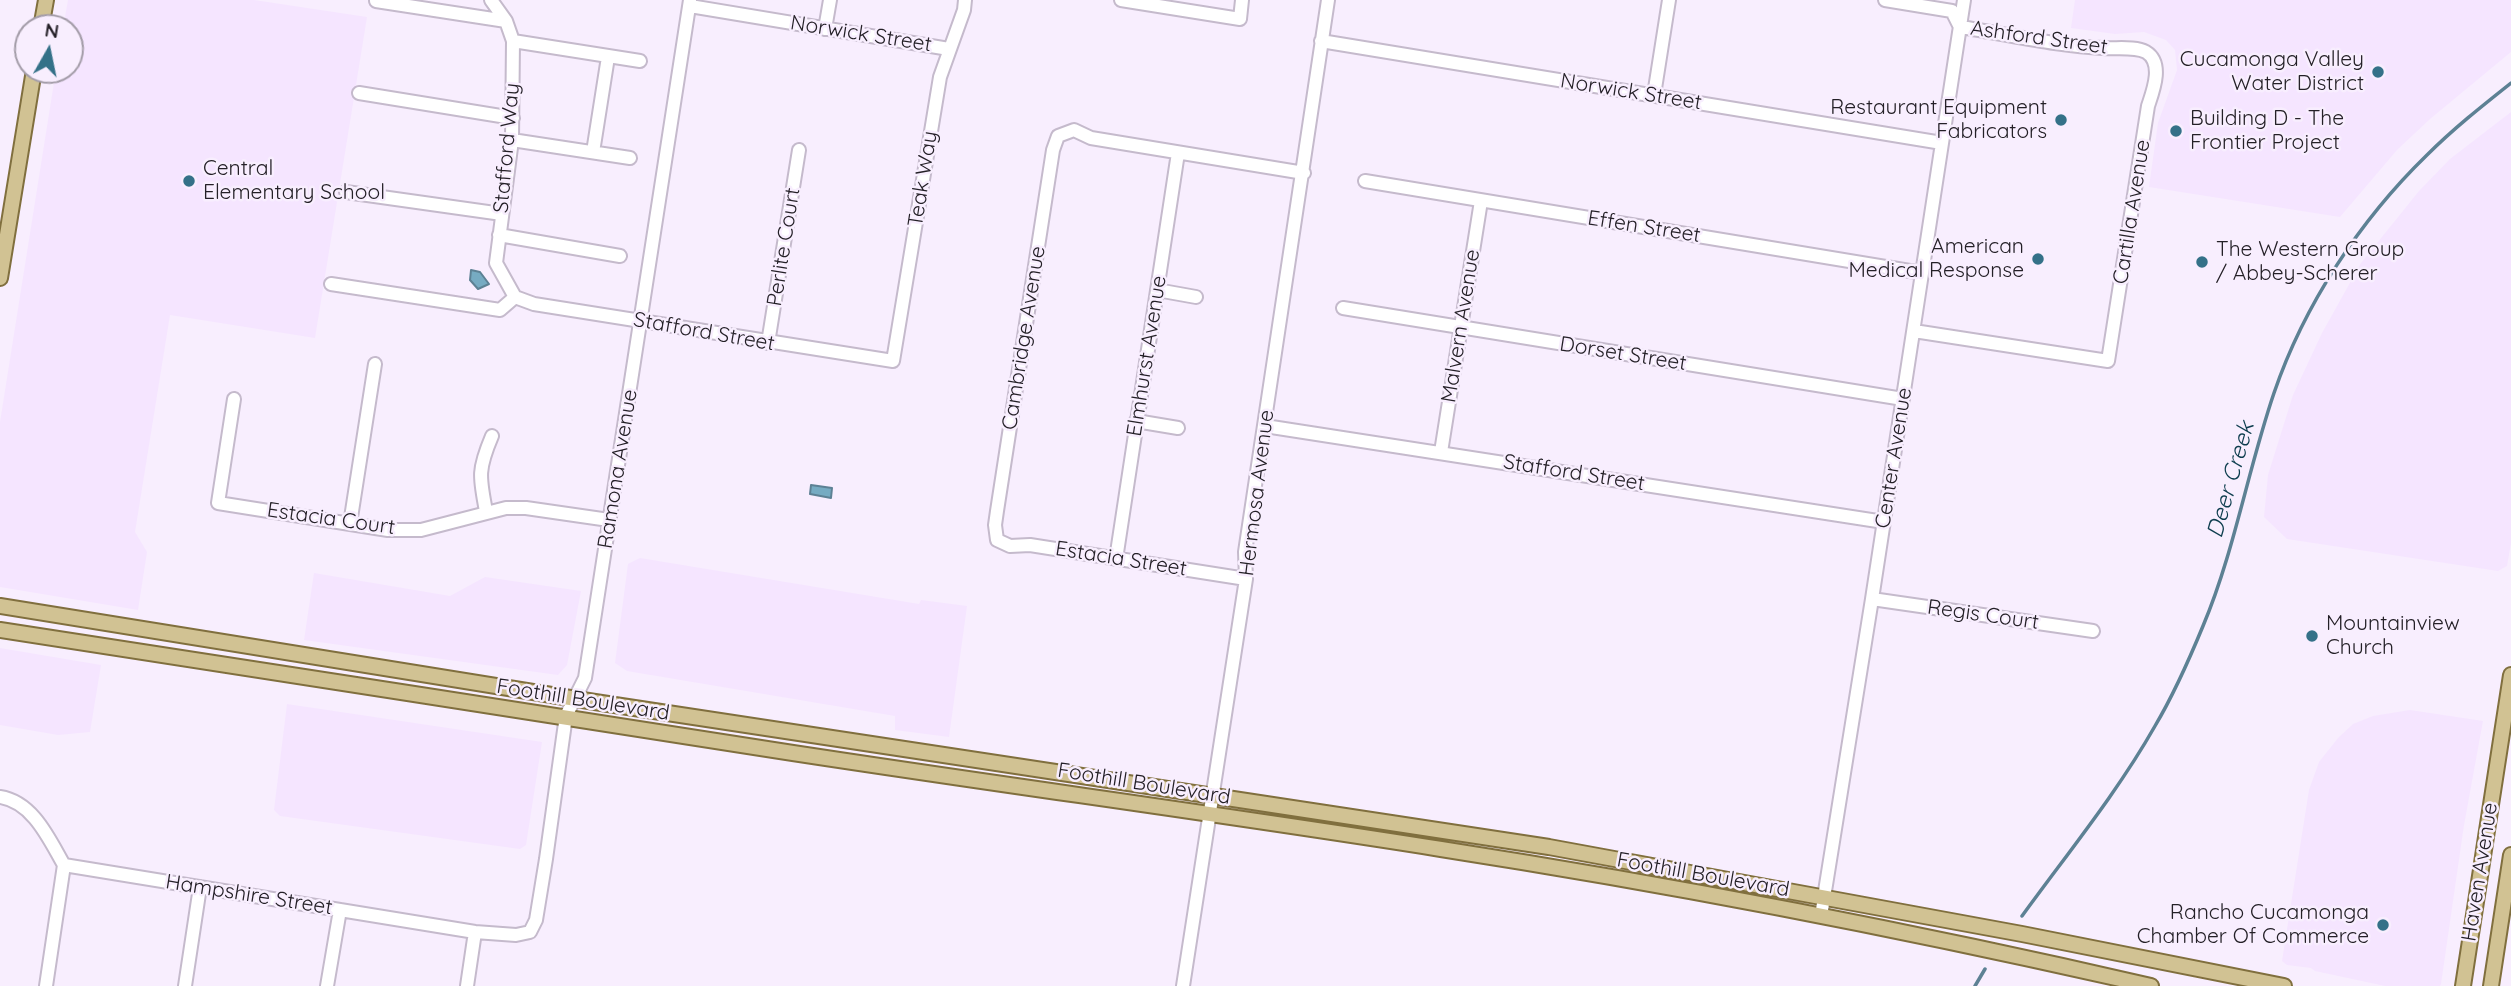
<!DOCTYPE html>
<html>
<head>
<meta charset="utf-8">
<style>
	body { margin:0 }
	#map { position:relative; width:2511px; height:986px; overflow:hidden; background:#f8eefe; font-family:Quicksand,sans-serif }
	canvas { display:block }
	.north { position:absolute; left:14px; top:14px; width:70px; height:70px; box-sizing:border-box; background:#f8eefe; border:2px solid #a39ca8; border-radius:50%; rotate:9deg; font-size:19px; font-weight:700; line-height:28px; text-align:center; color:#242027 }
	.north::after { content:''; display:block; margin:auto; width:24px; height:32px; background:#347188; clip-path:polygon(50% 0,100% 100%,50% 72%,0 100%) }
</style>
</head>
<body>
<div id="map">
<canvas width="2511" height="986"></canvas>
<div class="north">N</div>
</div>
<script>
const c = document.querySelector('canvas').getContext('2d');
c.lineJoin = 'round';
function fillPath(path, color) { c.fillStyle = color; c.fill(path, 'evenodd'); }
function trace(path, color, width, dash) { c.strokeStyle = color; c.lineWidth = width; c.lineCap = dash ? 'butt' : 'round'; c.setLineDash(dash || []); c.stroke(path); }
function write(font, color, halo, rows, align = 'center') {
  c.font = font + ' Quicksand,sans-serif'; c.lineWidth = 5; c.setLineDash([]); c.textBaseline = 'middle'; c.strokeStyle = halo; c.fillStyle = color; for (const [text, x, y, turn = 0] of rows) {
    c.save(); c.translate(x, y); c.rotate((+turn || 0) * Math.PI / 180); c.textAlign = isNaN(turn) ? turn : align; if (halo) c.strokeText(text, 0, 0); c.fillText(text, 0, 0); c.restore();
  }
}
fillPath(new Path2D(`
	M68,0h186l113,17 -52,321 -145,-23 -35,217 12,20 -9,58 -138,-23v-165l56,-352h14v-42h-7z
	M2075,0h436v52l-81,67 -33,31 -57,67 -191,-30 9,-64 19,-53 -2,-20 -9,-10 -22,-8 -29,2 -44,-6z
	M2511,112v431l-4,23 -9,5 -211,-32 -23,-22 4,-42 25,-80 29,-62 39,-70 58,-72 31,-32z
	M640,558l279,46 2,-4 46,6 -18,131 -54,-7v-14l-268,-45 -12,-8 13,-99z
	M314,573l136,23 35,-19 96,14 -14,74 -9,10 -254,-35z
	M0,648l101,17 -11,67 -32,3 -58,-10z
	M287,704l255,38 -16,103 -6,4 -240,-33 -6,-6z
	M2410,710l73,11 -19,104 -23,159 -1,2h-55l-70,-15 -4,-3 -24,-3 -5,-4 27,-171 10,-28 19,-24 15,-14 20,-8z`), '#f5e5ff');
const water = new Path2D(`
	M471,270l9,2 9,12 -11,5 -8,-9z
	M811,485l21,3 -1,10 -21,-4z`);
fillPath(water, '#76abc2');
trace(water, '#5d8194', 2);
trace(new Path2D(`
	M2022,916c45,-62 95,-123 133,-190 19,-32 34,-66 48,-100 31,-73 45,-157 71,-233 30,-88 86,-173 153,-238 26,-26 55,-49 84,-72
	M1975,986l10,-17`), '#5d8194', 3.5);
const minor = new Path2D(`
	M491,0l15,21 7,20 -1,99 -16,123 19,34
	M1121,0l119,19 2,-19
	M1885,0l67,11 8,16c47,7 96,19 143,21 13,1 32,-2 43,4 18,11 7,39 2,54l-40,255 -194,-30
	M376,1l130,20
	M690,6l259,43
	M825,29l5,-29
	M513,41l127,20
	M1321,41l621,102
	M359,93l154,25
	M1654,95l15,-95
	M512,140l118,18
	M593,152l15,-95
	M1365,181l557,92
	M346,192l156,22
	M499,235l121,21
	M331,284l169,26 15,-13
	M1157,290l39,7
	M515,297l19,7 359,57 47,-284 24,-67 1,-10
	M1343,308l560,91
	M768,343l31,-193
	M234,399l-16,104 170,27h33l85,-22h20l83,12
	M1136,421l42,7
	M1265,426l619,96
	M1441,452l40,-251
	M486,511c-7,-35 -8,-42 6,-75
	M350,524l25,-160
	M1116,559l62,-406
	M1246,579l-216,-34 -20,1 -13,-6 -2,-15 2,-14 56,-361 5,-14 16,-6 17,8 213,35
	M1872,599l221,32
	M0,797c33,5 49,42 64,68l411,67 41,3 14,-3 6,-12 10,-61 20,-143 19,-38 105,-678
	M1821,916l51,-317 92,-599
	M46,986l18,-121
	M185,986l15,-99
	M327,986l13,-76
	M467,986l8,-54
	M1183,986l63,-407 -1,-27 83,-552`);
const major = new Path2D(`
	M41,28l5,-28
	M0,278l34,-208
	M0,606l595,96 954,145 473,87 262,52
	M0,630c260,38 520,82 780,121 220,34 441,63 661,98 238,37 475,83 710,137
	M2463,986l48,-311
	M2491,986l20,-131`);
trace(minor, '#c5bacc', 16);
trace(major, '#806f3e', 18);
trace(minor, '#fff', 12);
trace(major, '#d1c293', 14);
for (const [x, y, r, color] of [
	[2378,72,7,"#347188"],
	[2061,120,7,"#347188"],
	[2176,131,7,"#347188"],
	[189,181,7,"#347188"],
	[2038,259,7,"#347188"],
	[2202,262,7,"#347188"],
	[2312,636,7,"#347188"],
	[2383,925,7,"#347188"]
]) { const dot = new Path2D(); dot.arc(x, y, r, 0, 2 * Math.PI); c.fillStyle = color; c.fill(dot); trace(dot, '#f8eefe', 2.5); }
write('21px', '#242027', '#f8eefe', [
	["Norwick Street",861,34,9],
	["Ashford Street",2039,38,8],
	["Norwick Street",1631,92,9],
	["Stafford Way",507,148,-85],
	["Teak Way",923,179,-81],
	["Cartilla Avenue",2132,212,-81],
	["Effen Street",1644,227,9],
	["Perlite Court",784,247,-81],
	["Malvern Avenue",1461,326,-81],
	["Stafford Street",704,332,10],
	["Cambridge Avenue",1024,338,-81],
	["Dorset Street",1623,354,9],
	["Elmhurst Avenue",1147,356,-81],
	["Center Avenue",1894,458,-81],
	["Ramona Avenue",618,469,-81],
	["Stafford Street",1574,473,9],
	["Hermosa Avenue",1257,493,-83],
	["Estacia Court",331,519,8],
	["Estacia Street",1121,559,9],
	["Regis Court",1983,615,8],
	["Foothill Boulevard",583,700,9],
	["Foothill Boulevard",1144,784,9],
	["Haven Avenue",2480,872,-81],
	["Foothill Boulevard",1703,875,10],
	["Hampshire Street",249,895,9]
]);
write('21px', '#242027', '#f8eefe', [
	["Cucamonga Valley",2364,60],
	["Water District",2364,84],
	["Restaurant Equipment",2047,108],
	["Fabricators",2047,132],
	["Building D - The",2190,119,"left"],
	["Frontier Project",2190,143,"left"],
	["Central",203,169,"left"],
	["Elementary School",203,193,"left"],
	["American",2024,247],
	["Medical Response",2024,271],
	["The Western Group",2216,250,"left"],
	["/ Abbey-Scherer",2216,274,"left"],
	["Mountainview",2326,624,"left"],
	["Church",2326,648,"left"],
	["Rancho Cucamonga",2369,913],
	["Chamber Of Commerce",2369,937]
], 'right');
write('italic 23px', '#0c3c4d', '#f8eefe', [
	["Deer Creek",2231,480,-74]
]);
</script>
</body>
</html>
